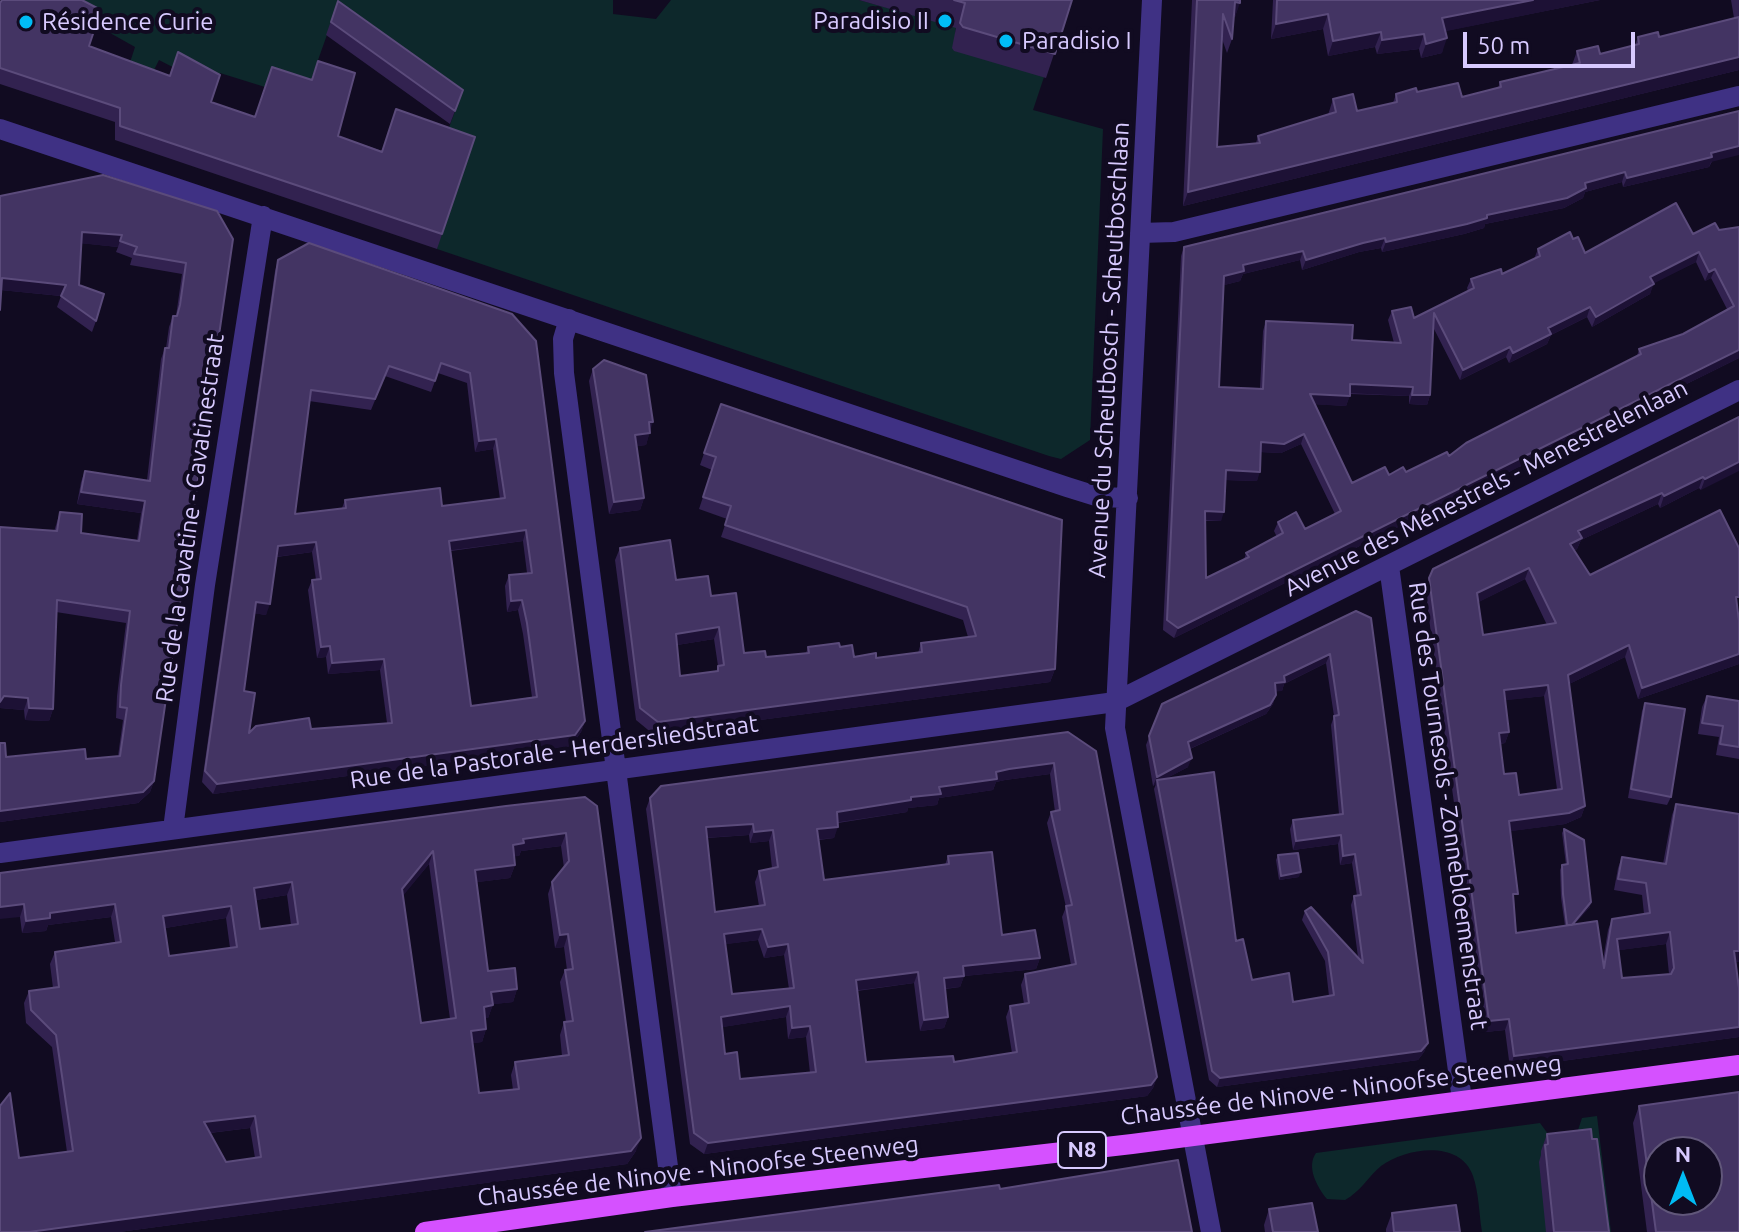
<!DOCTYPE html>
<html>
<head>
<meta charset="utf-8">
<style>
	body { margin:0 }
	#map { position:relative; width:1739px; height:1232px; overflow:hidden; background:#110b21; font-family:Ubuntu,sans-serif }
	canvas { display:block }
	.north { position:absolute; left:1643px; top:1136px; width:80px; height:80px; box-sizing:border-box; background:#110b21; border:2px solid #61577a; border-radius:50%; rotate:0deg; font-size:22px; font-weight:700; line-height:32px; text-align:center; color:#d8caff }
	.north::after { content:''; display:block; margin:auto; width:28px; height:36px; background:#00bcf5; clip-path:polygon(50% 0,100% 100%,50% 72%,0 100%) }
	.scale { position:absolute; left:1463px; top:32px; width:172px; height:36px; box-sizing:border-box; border:4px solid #d8caff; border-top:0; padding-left:10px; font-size:24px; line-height:28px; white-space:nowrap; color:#d8caff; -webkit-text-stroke:6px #110b21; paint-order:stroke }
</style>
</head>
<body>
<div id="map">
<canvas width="1739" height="1232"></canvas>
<div class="north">N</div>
<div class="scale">50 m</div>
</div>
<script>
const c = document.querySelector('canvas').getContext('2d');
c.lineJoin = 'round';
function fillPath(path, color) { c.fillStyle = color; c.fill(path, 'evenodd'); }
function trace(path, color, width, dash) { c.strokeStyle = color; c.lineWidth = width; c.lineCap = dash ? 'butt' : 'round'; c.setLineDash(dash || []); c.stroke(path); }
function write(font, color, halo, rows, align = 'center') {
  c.font = font + ' Ubuntu,sans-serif'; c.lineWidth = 8; c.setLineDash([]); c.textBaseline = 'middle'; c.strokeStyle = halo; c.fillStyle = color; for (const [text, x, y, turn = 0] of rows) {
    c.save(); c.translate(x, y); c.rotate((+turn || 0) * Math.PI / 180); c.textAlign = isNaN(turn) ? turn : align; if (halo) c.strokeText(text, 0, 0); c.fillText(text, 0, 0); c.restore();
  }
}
fillPath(new Path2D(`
	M70,0h543v14l43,5 15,-19h188l97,27 -1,8 89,42 -11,33 70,19 -13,311 -29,19 -12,-3 -612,-207 7,-108 14,-38 -124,-88 -28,79 -39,-13 -2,6 -45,-14 -5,16 -56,-29 -12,24h-24l12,-37 -73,-41z
	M1597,1116l14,116h-10l-29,-84 10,-30z
	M1540,1123l11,15 -3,94h-66c-3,-18 -3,-39 -9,-56 -13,-37 -67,-28 -92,-10 -13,11 -21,26 -36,34l-18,-1c-10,-12 -21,-32 -11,-46z`), '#0d282b');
trace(new Path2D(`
	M1152,0l-37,728 96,504
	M0,129l1067,358 32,10 29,1
	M1140,233l34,-1 565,-136
	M569,319l-6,20 1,34 108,824
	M1389,566l73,534
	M173,829l32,-244 58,-369
	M0,853l1115,-151 624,-312`), '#3f3184', 20);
trace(new Path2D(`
	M425,1232l247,-35 460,-53 607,-79`), '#d551ff', 20);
fillPath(new Path2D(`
	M859,0h213l-26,78 -92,-27 -2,-3 4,-20z
	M1192,0h48l-5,17h-1l-2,22 -5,14 -5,-14 -5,108 39,-4 2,-7 70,-21 5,-16 24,12 36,-8 3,-9 21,-2 45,5 36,-9 2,-6 72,-17 5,-14 23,3 35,-9 3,-8h21l75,-19 -3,-18h8v70l-556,136z
	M1273,0h327l-155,31 -3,22 -21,5 -2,-9 -42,5 -2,-7 -47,9 -5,-27 -52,10z
	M338,1l125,89 -13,34 -124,-89z
	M0,3l89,43 80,30 9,-24 33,50 44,15 83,19 44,15 93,-14 -38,112 -322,-109v-18l-115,-38z
	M1739,111l-30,56 -86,20 -1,-5 -37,10 -2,6 -19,10 -79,16 -1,4 -20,6 -82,18 -1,-4 -22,4 -57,18 -2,-10 -57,14 -3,7 -16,4 -5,102 41,1 3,-57 3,-10 86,19 42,3 -6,-23 4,-9 22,7 54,-27 -1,-3 4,-9 31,-5 32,-15 4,-10 35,-10 12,14 154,-26v131l-565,280 -11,-8 18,-374 3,-9zM1696,262l9,19 6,-3 16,31 -44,25 -44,15 -2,7 -188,100 -43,16 -54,11 -37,-79 31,2 4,-12 59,2v8l18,1 3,-10 4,-66 26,51 46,-23 3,6 38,-19 4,-9 36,-18 5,10 58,-33 3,-11zM1301,444l34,70 -30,15 -27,-7 -4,9 3,6 -31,16 -2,7 -38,18 -1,-57h16l5,-41 31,1 4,-29 20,1z
	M0,196l217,15 -63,570 -4,11 -12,11 -138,19v-79l6,14 80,2 32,-3 5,-36 -7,-2 1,-22 9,-73 -70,-11 -3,97 -4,12 -24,-1 -1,-10 -24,-2 60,-196 21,21 56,7 4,-27 -64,-9 4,-22 4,-11 62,9 14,-121 4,-11h1l3,-21 4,-11h3l6,-42 -52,-9 2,-7 -16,-6 2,-5 -37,-4 -2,42 17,36 -4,11 -35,-25 4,-11 -60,-6z
	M278,260l234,54 73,407 -4,11 -10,14 -358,48 -11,-12 73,-511zM438,373l29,10 8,69 18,-3 7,50 -58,7 -97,-6 -3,8 -47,6 14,-113 62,9 14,-34 46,16zM523,541l4,32 -18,2 -4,11 2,26 11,-2 5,24 9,63 -61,9 -20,-155zM312,552l4,28h-4l-4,10 9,68 9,-1 2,17 52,-4 7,53 -138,10 -5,-42 10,-78 12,2 11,-58z
	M593,369l57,61 -4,15 -9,1 7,52 -4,12 -31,4 -20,-133z
	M721,404l334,265 -5,13 -397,52 -17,-14 -21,-160 5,-12 56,32 35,16 33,57 22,4 40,-4 2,-6h32l14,10 22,1 42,-5 3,-10 47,-6 -5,-17 -242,-83 6,-18 -28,-10 13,-39 -12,-5zM714,639l4,27 -2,6 -36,4 -3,-31z
	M1739,417l-38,73 -2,-2 -39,20 -2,-4 -77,36 -4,9 -3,2 16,24 147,33 2,13v43l-101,35 -13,-42 -56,27 16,122 -4,11 -16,7 -55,7 6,102 49,-7 -4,-28 -1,-28 2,-5h4l-4,-32 2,-4 26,78 -16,17 29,36 5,-30 4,-11 32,-5 -2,-19 -28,-5 4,-22 4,-11 41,7 9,-49 4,-11 63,10v148h-3l3,26v49l-229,31 -5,-38 -20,2 -60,-443 4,-11zM1525,579l22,46 -64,10 -5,-33zM1544,696l13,93 -38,6 -15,-21 -4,-30 5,-1 4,-11 -4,-32zM1666,944l3,30 -47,4 -3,-28z
	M1356,611l72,432 -4,9 -6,8 -201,27 -8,-7 -55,-291 2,-5 -3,2 -7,-41 16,-41zM1326,663l8,53 -3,9 8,89 -46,6 -3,9 3,21 45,-6 2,21 12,-2 5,33h-3l-3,9 7,52 -53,-46 -3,9 23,41 4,35 -36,6 -41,-22 -87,-201 23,-12 2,-18 76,-35 7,-10 3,-13h6l2,-7z
	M1707,696l32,5v58l-23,-4 3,-18 -21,-3 4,-27z
	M1645,703l26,94 -4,8 -39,-7 14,-87z
	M1068,732l89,345 -4,11 -6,8 -443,58 -14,-10 -44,-335 4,-11zM1050,774l5,38h-4l-4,11 19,84 -4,10 9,48 -46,9 -4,11 3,19 -14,2 -4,11 6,36 -58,9h-88l-9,-71 57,-8 6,48 24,-3 4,-11 -3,-28 15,-2 4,-11 72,-7 4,-11 -38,-23 -54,-79 -3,9 -121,15 -5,-40 15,-2 4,-15 69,-11 1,-4 29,-3 2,-7 54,-8 3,-8 9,-2zM749,835l1,8 19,-2 3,27 -13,3 -4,11 4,24 -44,6 -8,-74zM758,940l6,18 20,-3 5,34 -57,5 -7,-50zM786,1017l2,22 18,-2 4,36 -70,6 -15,-25 -3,-27z
	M585,797l51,354 -9,13 -508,68h-119l19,-74 48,-6 -15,-105 -26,-24 -2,-20 5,-12 24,-3 -3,-24 5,-12 60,-10 -4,-25 -63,8 -2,6 -24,2 -2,-16 -20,-44zM561,846l3,22 -12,14 -4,12 7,54 9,-1 3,23h-2l-5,12 6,40h-2l-4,13 2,21 -47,6 -4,13 2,15 -34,3 -7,-50 10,-1 4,-13 -1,-11h3l5,-14 20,-2 4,-13 -29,-18 -11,-89 33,-4 5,-13 -1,-9h5l2,-5zM429,864l21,155 -29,4 -18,-128zM287,895l4,30 -31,4 -4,-29zM226,918l4,30 -61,8 -4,-28zM250,1128l5,30 -29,4 -16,-29z
	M1278,855l21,22 -20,3 -3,-20z
	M1639,1106l100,126h-92l-14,-109z
	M1547,1134l45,5 17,93h-63l-7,-70 2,-7v-4z
	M1269,1209l49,23h-53l-1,-7z
	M1392,1213l68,19h-74v-3z`), '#322250');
fillPath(new Path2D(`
	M1533,0h67l-163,33 5,-15z
	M1235,2l5,1 -5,14h-6z
	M1328,14l-5,15 -52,10 5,-15z
	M1381,32l-6,15 -47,9 5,-15z
	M1424,34l-5,15 -42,5 5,-14z
	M1447,38l-5,15 -21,5 5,-14z
	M1739,57v13l-556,136 5,-14z
	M1739,146v9l-28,7 -2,5 -86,20 4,-9z
	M1625,172l-3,10 -37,10 -2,6 -19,10 -79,16 -1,4 -20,6 -82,18 4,-10 101,-27 98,-32z
	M82,232l40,3 -4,12 -40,-4z
	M1385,238l-4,10 -22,4 -57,18 4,-10 57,-17z
	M1303,251l-3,9 -57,14 -3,7 -19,5 3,-10 19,-11z
	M1699,252l-3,10 -49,25 3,-10z
	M1715,269l-4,9 -6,3 4,-9z
	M2,278l64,7 -4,11 -62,-6z
	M1654,284l-4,10 -58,33 4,-10z
	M1590,307l-3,10 -36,18 -4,9 -38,19 4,-10 35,-25z
	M1510,347l-4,10 -46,23 3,-10z
	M1739,350v8l-565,280 4,-10z
	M1350,384l63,3 -4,9 -62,-3z
	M1310,394l40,2 -4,10 -39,-2z
	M1412,395h18l-3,10 -18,-1z
	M649,422h4l-7,23 -15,2 4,-12z
	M1304,434l-3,10 -20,9 -23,-1 3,-10z
	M496,439l-3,10 -18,3 4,-11z
	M1739,462v9l-38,19 4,-11z
	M1226,470l34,2 -3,9 -34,-1z
	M1703,477l-4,11 -39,20 4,-12z
	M81,492l64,9 -4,12 -64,-9z
	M1662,493l-4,11 -77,36 -4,9 -11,6 4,-11 8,-13z
	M644,498l-4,12 -31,4 5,-12z
	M1205,511l19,1 -3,9 -19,-1z
	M526,530l-3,11 -78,10 4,-10z
	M316,542l-4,10 -37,5 3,-11z
	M1529,568l-4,11 -52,26 4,-12z
	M522,600l-4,10 -11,2 4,-11z
	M256,602l14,2 -4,11 -14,-2z
	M719,627l-5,12 -43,7 5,-12z
	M1629,645l-4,12 -62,30 5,-12z
	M330,646l-4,11 -9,1 4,-11z
	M1330,654l-4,9 -42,21 -2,7 -10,1 3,-9 9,-7z
	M1739,654v10l-101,35 4,-11z
	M384,659l-4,11 -52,4 4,-11z
	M1055,669l-5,13 -397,52 5,-12z
	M1548,685l-4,11 -44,5 4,-11z
	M1276,695l-3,9 -7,10 -81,37 3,-9z
	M4,696l24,2 -4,12 -24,-2v-6z
	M29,708l24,1 -4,12 -24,-1z
	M585,721l-4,11 -10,14 -358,48 4,-10z
	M1509,732l-4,11 -10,2 4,-12z
	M1192,758l-4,9 -30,16 -1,-3 -1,4 -3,2 4,-9z
	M1054,763l-4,11 -45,6 -9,2 -3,8 -54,8 -2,7 -29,3 -1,4 -74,11 4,-11 74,-15 28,-10 70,-18z
	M154,781l-4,11 -12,11 -138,19v-11z
	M1585,806l-4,11 -16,7 -60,8 4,-11z
	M753,824l-4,11 -47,3 4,-11z
	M838,827l-4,11 -21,2 4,-11z
	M773,830l-4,11 -19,2 4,-11z
	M566,833l-5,13 -40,5 -2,5 -11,1 5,-12 10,-6z
	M1341,835l-3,9 -45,6 3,-9z
	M433,851l-4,13 -31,38 4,-13z
	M1355,854l-3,9 -12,2 3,-9z
	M515,865l-5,13 -39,5 4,-13z
	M1301,872l-2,5 -20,3 2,-4z
	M292,882l-5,13 -37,6 4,-13z
	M1591,902l-1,5 -24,27 1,-5z
	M24,904l-4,13 -20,2v-12z
	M115,904l-4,13 -63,8 -2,6 -24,2 4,-12 24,-8z
	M231,906l-5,12 -67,11 4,-13z
	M762,929l-4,11 -38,5 4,-11z
	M1670,932l-4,12 -53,7 4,-12z
	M568,934l-4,13 -9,1 5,-13z
	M788,944l-4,11 -20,3 4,-11z
	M1734,951h5v11h-9z
	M1040,958l-4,11 -72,7 -4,11 -20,2 4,-11 19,-12z
	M918,972l-4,11 -62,8 4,-11z
	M517,989l-4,13 -26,3 4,-13z
	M493,1005l-5,13 -9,1 5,-12z
	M790,1006l-4,11 -69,11 4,-11z
	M948,1017l-4,11 -24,3 4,-11z
	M1509,1019l-4,11 -20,2 4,-11z
	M810,1026l-4,11 -18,2 4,-11z
	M1739,1027v10l-229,31 4,-12z
	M486,1029l-4,13 -16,2 5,-13z
	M1428,1043l-4,9 -6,8 -201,27 3,-9z
	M1157,1077l-4,11 -6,8 -443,58 4,-11z
	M255,1116l-5,12 -50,6 4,-12z
	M641,1138l-5,13 -9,13 -508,68h-90z`), '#1d1135');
const building = new Path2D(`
	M2,0h80l19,10 -12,36 81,30 8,-24 42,23 -9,27 44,15 17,-50 40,13 6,-19 37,12 -17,63 44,16 14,-43 79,28 -33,97 -322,-108v-18l-120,-40v-65z
	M954,0h118l-17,54 -92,-27 -3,-4 5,-20z
	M1197,0h43v3l-5,-1 -3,37 -9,-25 -6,133 43,-4 -2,-7 78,-24 -3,-13 20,-5 4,17 40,-9 -1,-8 20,-6 1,4 41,-9 4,14 39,-10 -1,-5 80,-19 -3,-12 21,-5 2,8 39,-10 -1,-7 20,-5 1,5 80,-20v40l-551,135z
	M1277,0h256l-91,18 5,20 -21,6 -2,-10 -42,6 -1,-8 -48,9 -5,-27 -52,10z
	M338,1l125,89 -8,21 -124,-89z
	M1739,111v35l-28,7 1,4 -85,21 -2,-6 -40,11 1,5 -19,10 -80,17v3l-20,6 -81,18 -1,-4 -22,5 -57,17 -3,-9 -60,14 1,6 -20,5 -5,111 44,2 3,-68 87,4 -1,15 49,3 -9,-32 19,-4 3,11 60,-30 -3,-9 30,-10 1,5 38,-18 -2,-7 32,-17 3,7 5,-2 7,16 91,-50 17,31 22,-11 4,7 20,-3v123l-561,278 -11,-8 17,-373zM1699,252l10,20 6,-3 19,37 -51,28 -44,15 2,5 -175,89 -17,13 -2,-4 -41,20 -3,-5 -14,8 -4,-8 -33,16 -42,-89 40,2v-12l63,3 -1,8h18l4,-82 29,57 47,-23 3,6 38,-19 -3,-6 42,-21 6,10 58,-33 -4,-7zM1304,434l37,77 -36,18 -9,-17 -18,10 5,11 -37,20 3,4 -43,21 -1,-67 19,1 2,-42 34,2 1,-30 23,2z
	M103,175l114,36 16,28 -79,542 -11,11 -143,19v-68h5l1,14 79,-8 1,10 34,-3 7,-48 -7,-1 1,-22 9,-74 -73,-11 -4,109 -24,-1 -1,-10 -24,-2 -4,6v-175l57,4 3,-19 22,2 -1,19 58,8 6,-40 -64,-9 4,-21 65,10 15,-133h4l4,-32h4l3,-11 6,-42 -52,-9 3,-7 -17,-6 2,-6 -40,-3 -3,53 25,9 -8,27 -35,-25 5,-11 -64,-7 -2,32v-114z
	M309,243l203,71 24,27 49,380 -10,14 -358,49 -12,-13 73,-511zM441,363l29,10 9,68 17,-2 9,59 -63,8 -2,-18 -95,12 1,8 -51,6 16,-124 64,9 14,-33 46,15zM526,530l6,43 -23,2 2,26 11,-1 5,23 10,74 -66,9 -22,-165zM316,542l5,37 -9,1 9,67 9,-1 2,17 52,-4 8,64 -81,6 -2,-11 -53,8 -7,7 6,-40 -11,-2 12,-89 14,2 8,-58z
	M604,360l42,15 7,47h-4l1,11 -15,2 9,63 -30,4 -21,-133z
	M721,404l341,116 -7,149 -397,53 -18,-14 -20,-160 50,-8 6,40 32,-4 3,20 25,-3 8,60 21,-2 1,6 43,-4 -1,-6 31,-4 1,4 12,-2 2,12 22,-4v5l46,-6 -1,-9 55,-7 -9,-29 -242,-82 6,-19 -28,-9 13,-40 -12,-4zM719,627l5,38 -6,1v5l-38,5 -4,-42z
	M1739,417v45l-34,17 -2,-2 -39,19 -2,-3 -84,38 4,7 -12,6 20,31 130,-65 19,38v49h-3l3,24v33l-97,34 -13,-43 -61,30 17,131 -16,7 -60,8 9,73h-5l3,39 81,-12 7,47 8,-49 38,-6 -4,-30 -28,-4 4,-22 44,7 10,-60 63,10v137h-5l5,37v39l-225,29 -5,-37 -20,2 -60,-443 4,-9zM1529,568l27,55 -73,12 -6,-42zM1548,685l14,104 -43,6 -3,-22 -12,1 -5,-41 10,-1 -5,-42zM1670,932l4,36 -3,6 -49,4 -5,-39z
	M1356,611l15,7 57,425 -7,8 -201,27 -8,-7 -55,-291 57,-8 22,169 7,-2 9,41 37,-7 4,29 41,-7 -6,-43 -23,-41 6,-4 52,56 -9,-67 7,-1 -6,-41 -12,2 -2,-21 -45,6 -3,-21 50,-6 -9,-98 5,-1 -9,-61 -46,22 1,6 -10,1 1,12 -6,10 -82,37 4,16 -35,19 -8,-41 13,-32z
	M1707,696l32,5v46l-19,-3 3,-18 -21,-3z
	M1645,703l40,6 -14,88 -40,-8z
	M1068,732l28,19 61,326 -6,8 -443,58 -14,-10 -44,-335 11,-12zM1054,763l6,47 -9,2 21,93 -6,1 10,58 -51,10 4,29 -19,3 7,46 -63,10 -1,-6 -87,6 -10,-82 62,-8 6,48 24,-3 -4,-39 20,-2 -1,-10 77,-8 -5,-28 -33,5 -10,-83 -44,4 1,8 -125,16 -7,-51 21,-2 -1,-15 74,-12v-3l30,-3 -2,-7 58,-8 -1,-7 13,-3zM753,824l1,8 19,-2 5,37 -19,4 6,34 -50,7 -9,-85zM762,929l6,18 20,-3 6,44 -62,6 -8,-60zM790,1006l2,22 18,-2 6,46 -76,7 -3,-27 -12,2 -4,-37z
	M585,797l12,9 44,332 -10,13 -602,81h-29v-126l10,-13 9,65 54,-7 -17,-116 -25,-25 -2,-19 30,-4 -4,-35 66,-10 -6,-38 -65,9v5l-24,3 -2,-17 -24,3v-34l506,-67zM566,833l3,28 -17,21 8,53 8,-1 5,35 -8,1 8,51 -9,1 5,33 -54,7 4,27 -40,4 -8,-62 15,-2 -2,-22 9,-2 -2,-13 26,-3 -2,-21 -27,3 -13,-101 40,-5 -2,-20 11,-2 -1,-4zM433,851l23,167 -35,5 -19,-134zM292,882l6,42 -38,5 -6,-41zM231,906l6,41 -68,9 -6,-40zM255,1116l6,41 -35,5 -22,-40z
	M1564,829l20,11 7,62 -19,23h-5l-4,-31 -1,-29 6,-1z
	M1298,853l3,19 -20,4 -3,-21z
	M1739,1092v140h-83l-17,-126zM1659,1152h48v48h-48z
	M1591,1129l1,10h5l12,93h-55l-9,-87 3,-1 -1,-10z
	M1178,1160l14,72h-547l354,-47 1,4z
	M1312,1203l6,29h-45l-4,-23z
	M1456,1205l4,27h-66l-2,-19z`);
fillPath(building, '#433463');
trace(building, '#5b4b7b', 2);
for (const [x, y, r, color] of [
	[945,21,8,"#00bcf5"],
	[26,22,8,"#00bcf5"],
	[1006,41,8,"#00bcf5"]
]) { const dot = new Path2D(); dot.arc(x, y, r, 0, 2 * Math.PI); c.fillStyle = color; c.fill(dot); trace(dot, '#110b21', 3); }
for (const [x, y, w] of [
	[1082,1150,48]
]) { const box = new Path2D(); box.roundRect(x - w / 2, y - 18, w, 36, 6); c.fillStyle = '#110b21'; c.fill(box); trace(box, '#d8caff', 2); }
write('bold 22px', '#d8caff', null, [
	["N8",1082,1150]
]);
write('24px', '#d8caff', '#110b21', [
	["Paradisio II",929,21,"right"],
	["Résidence Curie",42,22],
	["Paradisio I",1022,41]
], 'left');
write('24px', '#d8caff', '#110b21', [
	["Avenue du Scheutbosch - Scheutboschlaan",1109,350,-87],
	["Avenue des Ménestrels - Menestrelenlaan",1486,488,-27],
	["Rue de la Cavatine - Cavatinestraat",190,518,-82],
	["Rue de la Pastorale - Herdersliedstraat",554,752,-8],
	["Rue des Tournesols - Zonnebloemenstraat",1448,806,82],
	["Chaussée de Ninove - Ninoofse Steenweg",1341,1090,-7],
	["Chaussée de Ninove - Ninoofse Steenweg",698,1171,-7]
]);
</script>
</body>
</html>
